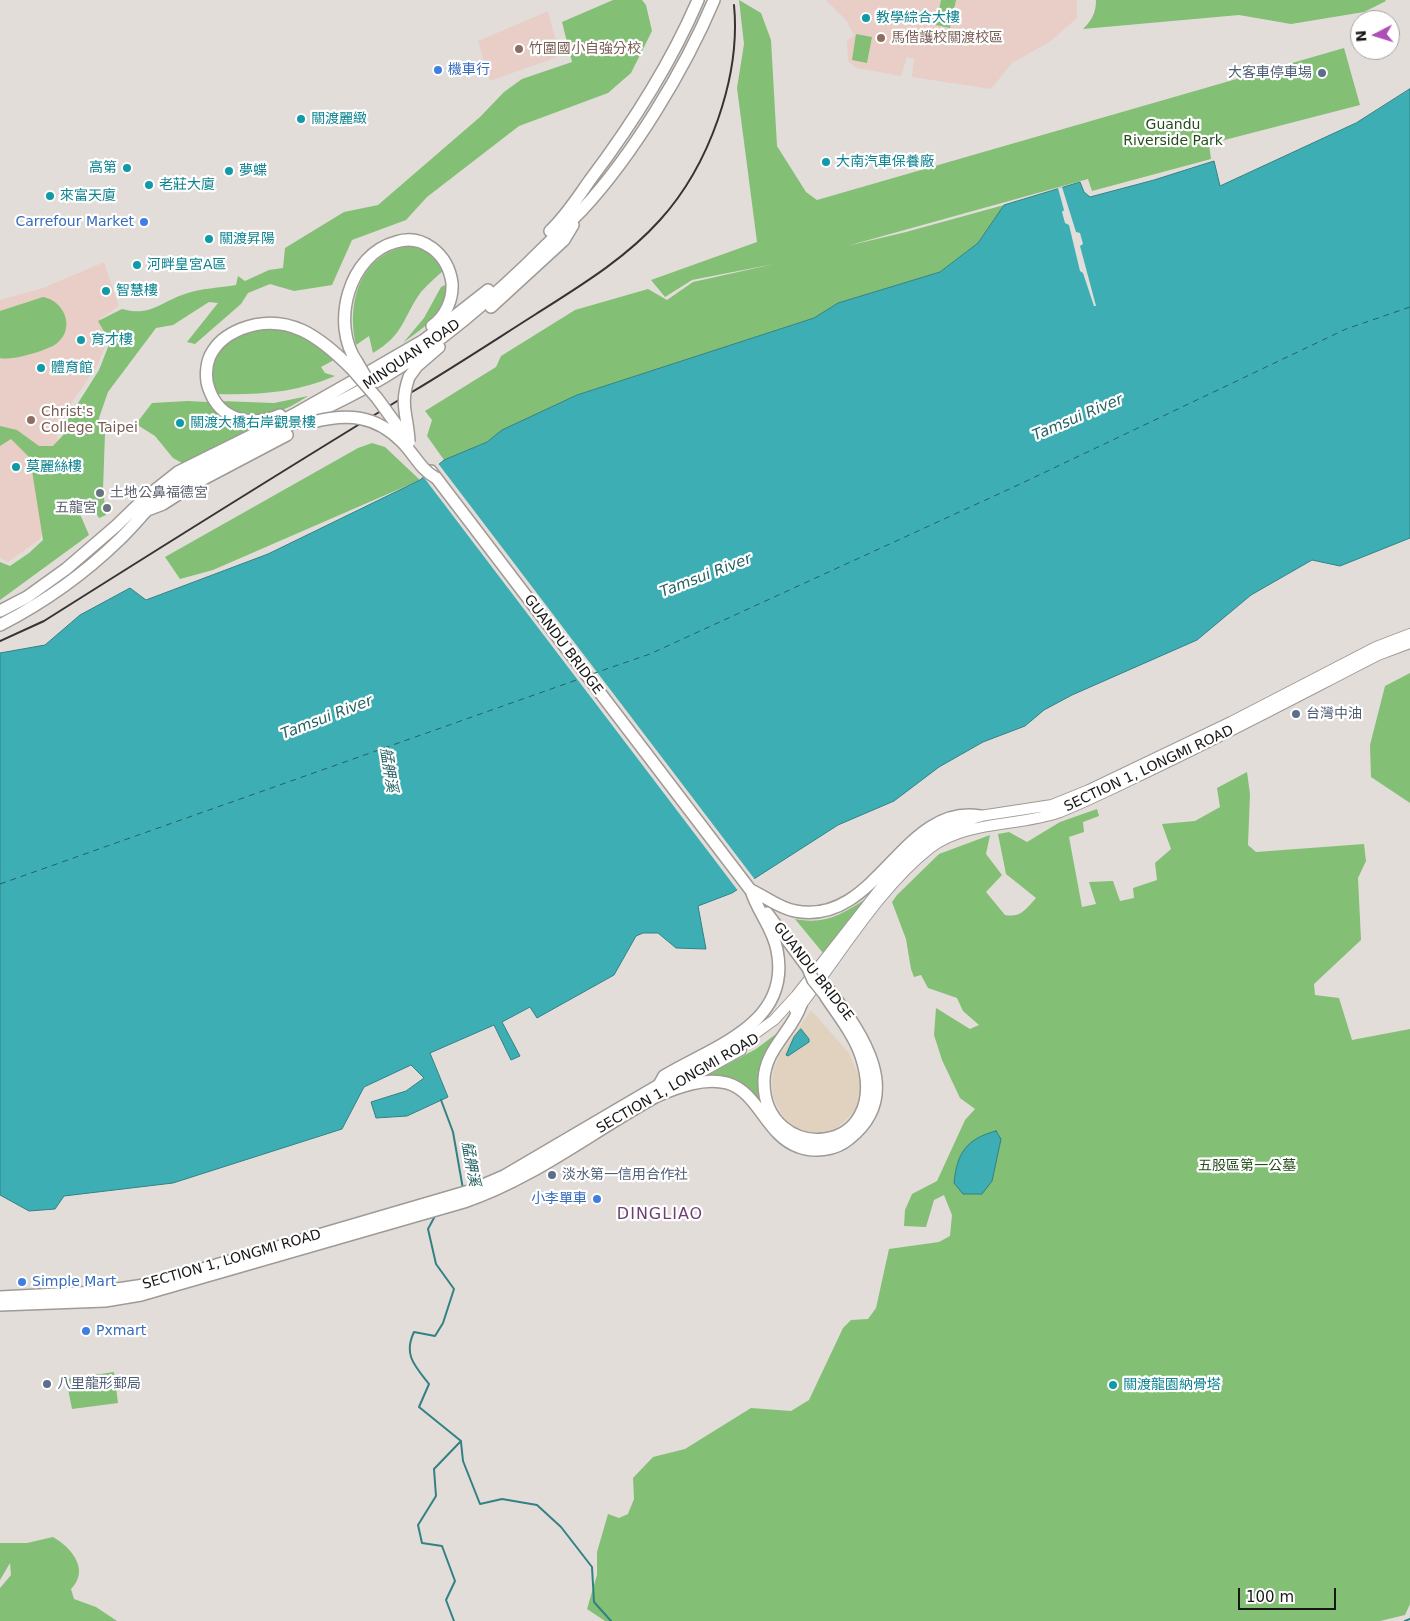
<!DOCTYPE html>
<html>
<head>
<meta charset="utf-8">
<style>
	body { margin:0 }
	#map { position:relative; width:1410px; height:1621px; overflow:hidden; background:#e3ddda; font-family:"DejaVu Sans",sans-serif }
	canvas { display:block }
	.north { position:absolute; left:1350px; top:10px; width:50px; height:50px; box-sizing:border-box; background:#fff; border:1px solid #a3a2a2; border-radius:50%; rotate:265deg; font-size:14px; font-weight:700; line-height:20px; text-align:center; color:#191716 }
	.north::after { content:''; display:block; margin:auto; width:18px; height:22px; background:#ae4eb7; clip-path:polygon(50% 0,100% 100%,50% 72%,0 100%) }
	.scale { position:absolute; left:1238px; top:1588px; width:98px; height:22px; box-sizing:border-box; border:2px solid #191716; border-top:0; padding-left:6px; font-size:15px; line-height:18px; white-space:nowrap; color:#191716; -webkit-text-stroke:4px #fff; paint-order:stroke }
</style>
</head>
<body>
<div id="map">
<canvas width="1410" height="1621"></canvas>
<div class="north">N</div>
<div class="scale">100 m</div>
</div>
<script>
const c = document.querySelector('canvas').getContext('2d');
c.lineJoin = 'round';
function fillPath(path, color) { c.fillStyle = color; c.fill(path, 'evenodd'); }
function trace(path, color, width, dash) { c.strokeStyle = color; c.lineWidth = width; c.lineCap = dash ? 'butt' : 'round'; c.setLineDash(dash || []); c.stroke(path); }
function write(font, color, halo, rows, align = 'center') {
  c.font = font + ' "DejaVu Sans","Noto Sans TC",sans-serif'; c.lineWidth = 4.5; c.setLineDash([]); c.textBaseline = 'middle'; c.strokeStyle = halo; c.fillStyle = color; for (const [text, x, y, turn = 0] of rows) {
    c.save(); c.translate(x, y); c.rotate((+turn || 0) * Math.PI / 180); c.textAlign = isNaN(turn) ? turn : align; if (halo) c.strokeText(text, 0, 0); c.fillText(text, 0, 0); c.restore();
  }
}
fillPath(new Path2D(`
	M811,1010l38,43 12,28 -2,21 -5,10 -18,17 -13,3h-14l-12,-3 -10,-8 -7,-9 -7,-15 -1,-14 1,-12 6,-15z`), '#e1d2c0');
fillPath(new Path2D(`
	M826,0h251v18l-26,23 -39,22 -21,26 -79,-12 2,-18 -7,-2 -6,19 -45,-8 -8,-7 -1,-20 7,-6 -8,-15z
	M548,11l12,45 -70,25 -12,-40z
	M104,262l15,44 -19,13 7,23 -9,22 -29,43 -12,26 1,42 -4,35 -15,30 -31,22 -8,-4v-258l43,-12z`), '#e8cec7');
fillPath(new Path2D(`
	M613,0h29l4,5 6,26 -21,42 -23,20 -89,33 -92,71 -21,23 -54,20 -20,45 -38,6 -24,-7 -22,9 -7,11 -46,40 -8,-2 31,-39 -9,-1 -36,23 -17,3 -48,64 -9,26 6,15 -2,57 3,25 -7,3 -10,-17 -9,13 9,21 -89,65v-38l10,4 19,-13 14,-13 -13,-82 -19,-19 -11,7v-20l17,4 22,16h14l12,-13 3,-14 31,-49 11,-28 -12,-21 24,-12c29,8 38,-7 63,-15 16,-6 35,-6 51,-9l2,-9 7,5 24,-11 14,-2 2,-20 59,-36 34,-7 102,-88 24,-25 18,-13 50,-17 -10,-40z
	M739,0l22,13 10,27 6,106 29,46 11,8 527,-152 16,57 -151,39 2,15 -119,32 -4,-12 -241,67 59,-14 98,-27 -26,38 -38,29 -102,31 -24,15 -237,77 -74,35 -16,12 -43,18 -17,-24 5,-16 -7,-9 71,-44 5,-11 74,-46 73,-21 19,11 26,-18 81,-18 -82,16 -27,17 -14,-17 106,-38 -20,-154 7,-44z
	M941,0h15l-6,28 -14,-3z
	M1096,0h289l1,1 -22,11 -73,12 -52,-9 -156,14c9,-9 13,-16 13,-29z
	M856,34l16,3 -5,26 -15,-3z
	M411,246l20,7 13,17c-8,7 -16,14 -23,22 -18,25 -17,43 -48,61l-4,-17 -13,9c-10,-43 5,-94 55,-99z
	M447,284c1,29 -23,43 -44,59l21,-25 17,-31z
	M43,297c22,4 33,32 13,47 -10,7 -45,17 -56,14v-47z
	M258,327c31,2 54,9 76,33l-13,7 4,6 10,3c-39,17 -77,19 -119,18 -5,-18 -6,-42 12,-55 7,-6 21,-8 30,-12z
	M308,396c-20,13 -49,28 -72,18 -6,-2 -11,-9 -16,-13l54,2z
	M188,401l20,1c16,19 32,26 56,23l-80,39 -11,-6 -18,-22 -19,-12 16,-21z
	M372,443l13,4 35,33 -207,90 -33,9 -15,-22 193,-109z
	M1410,673v130l-39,-26 -1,-32 15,-59z
	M1247,772l3,22 -2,51 8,7 108,-8 2,17 -8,17 3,62 -47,44 1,11 24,3 13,42 58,-11v575l-5,11 -25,6h-775l-18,-12 10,-34v-23l11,-38 11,4 9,-4 6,-15 -1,-21 20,-21 32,-8 66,-41 40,3 18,-11 34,-72 8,-8 17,-1 8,-11 13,-59 50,-7 11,-6 2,-21 -8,-20 -10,5 -8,27 -22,-1 1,-16 7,-16 25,-13 28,-61 10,-11 -15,-11 -18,-38 -8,-25 2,-27 34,21 9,-4 -16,-14 -6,-13 -29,-10 -7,-13 -7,2 -3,-8 -5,-30 -14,-37 5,-7 42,-41 51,-19 -4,19 16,21 -16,17 19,23c16,3 21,-6 31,-17l-30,-24 -8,-40 11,-2 18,10 33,-20 37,-13 2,7 -16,6 1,10 -15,5 13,70 14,-3 -7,-22 24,-1 7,20 14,-3 -1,-10 24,-8 -2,-17 16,-14 -9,-25 33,-3 25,-14 -3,-19z
	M867,898l-44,55 -28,-34c30,6 48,-5 72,-21z
	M780,1031l-21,47 1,24 -12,-9 -54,-11 62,-33z
	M114,1372l4,31 -46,6 -6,-30z
	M53,1537c19,11 37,33 18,52l3,10 22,8 21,14h-117v-33l11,-13 -1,-12 -10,17v-37h27z`), '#83bf74');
const water = new Path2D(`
	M1410,89v449l-70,28 -28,-6 -61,35 -54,45 -125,55 -28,15 -19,16 -42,16 -44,25 -45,34 -56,24 -106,68 -34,13 8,43 -30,-1 -18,-15h-15l-7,3 -22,39 -77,43 -7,-11 -28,15 18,34 -9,4 -17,-35 -64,28 18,44 -41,19 -31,2 -5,-16 35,-11 18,-13 -13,-13 -47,22 -22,42 -169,54 -109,13 -9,13 -26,2 -29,-16v-542l45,-8 35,-30 50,-27 16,12 122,-46 152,-74 24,-20 43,-18 15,-12 75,-35 237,-77 24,-15 102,-31 38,-29 26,-38 76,-23 4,10 6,5 64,-17 60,-19 6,25 136,-63z
	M801,1029l8,10v3l-21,14 -2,-1 8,-18z
	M996,1131l5,8 -9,42 -10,13h-19l-9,-11c3,-30 12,-44 42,-52z`);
fillPath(water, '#3dafb4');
trace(water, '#328185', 1);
fillPath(new Path2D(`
	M1062,187l14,45 4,1 3,11 -3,2 16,60h-2l-11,-33 -3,-2 -11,-46 -4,-2 -3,-11 2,-2 -6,-22z
	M437,462l319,419 -17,11 -317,-417z`), '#e3ddda');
trace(new Path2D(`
	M441,1100l12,32 10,57
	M435,1216l-7,13 8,35 18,25 -11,34 -8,13 -21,-4c-11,23 1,34 15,52l-10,23 42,34 -27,28 2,27 -18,29 4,18 20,3 13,35 -9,19 8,21
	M461,1442l2,19 17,43 22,-5 35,6 24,22 31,40 2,35 17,19
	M1405,1621l5,-2`), '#328185', 2);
trace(new Path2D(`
	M592,674l58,-20 366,-168 330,-157 64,-22
	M0,884l582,-206`), '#246264', 1, [6, 5]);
const secondary = new Path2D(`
	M795,1010l6,-5c39,-50 79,-118 129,-157 37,-28 88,-21 130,-36 30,-12 60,-27 89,-41 78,-37 153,-77 229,-116l32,-12
	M680,1084l61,-34
	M659,1085l90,-47 25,-18 22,-24 109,-139 36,-26 39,-15 72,-11 37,-15 142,-68 145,-75 34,-13`);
const primary = new Path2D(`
	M550,231c16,-15 28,-34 40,-51 43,-57 80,-115 108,-180
	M491,307l73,-67 9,-15
	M357,362c-27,-38 -8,-108 39,-120 12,-4 25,-2 36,6 12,9 18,20 20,35 1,16 -6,33 -20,43
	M409,377l8,-11 22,-19
	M280,415c-28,12 -60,6 -71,-26 -4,-10 -3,-24 1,-33 7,-14 17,-21 31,-27 46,-18 79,8 110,39
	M431,471l324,425
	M150,509l13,-5 31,-20 93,-49
	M0,611l27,-14 39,-28 50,-43 29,-28 33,-26 115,-57 67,-38 64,-37 64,-50
	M0,625c43,-22 84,-51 119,-85 18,-17 34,-40 55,-54 59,-40 128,-63 191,-98 59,-32 113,-77 162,-124 18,-18 37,-36 55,-54 51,-55 103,-141 132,-210
	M751,890c15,7 28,18 44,21 82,16 107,-108 185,-95
	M767,913l41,55
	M801,1005c-9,27 -36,44 -37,75 -2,86 131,79 97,-24 -7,-21 -23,-41 -35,-59
	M0,1297l97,-5 54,-8 318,-93 35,-15 155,-91 5,-9c50,-30 128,-52 113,-126 -4,-22 -20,-39 -26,-60
	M0,1305l105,-4 36,-6 323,-93c69,-23 129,-71 193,-106 21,-9 47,-19 70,-13 32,9 39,53 72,64 16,6 37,3 50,-8 56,-44 14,-105 -19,-148`);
trace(secondary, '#9f9a96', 12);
trace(primary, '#9f9a96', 14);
trace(secondary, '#fff', 10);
trace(primary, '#fff', 11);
trace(new Path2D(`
	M0,641l44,-20c122,-77 245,-154 368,-229 42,-25 83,-52 124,-78 44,-28 89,-55 124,-94 49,-54 81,-143 74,-215`), '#363332', 2);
const primaryBridge = new Path2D(`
	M357,362l10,17
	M351,368l26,30 32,44
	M313,422c34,-9 63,-7 89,20 13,13 18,27 34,36
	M409,442c-1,-27 -10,-36 0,-65
	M808,968l5,12 12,15`);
trace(primaryBridge, '#9f9a96', 14, []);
trace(primaryBridge, '#fff', 11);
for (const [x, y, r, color] of [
	[866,18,5,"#0f9aa8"],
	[881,38,5,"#8d6e63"],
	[519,49,5,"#8d6e63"],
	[438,70,5,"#3f7fe0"],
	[1322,73,5,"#5c6f8a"],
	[301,119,5,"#0f9aa8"],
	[826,162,5,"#0f9aa8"],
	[127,168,5,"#0f9aa8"],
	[229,171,5,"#0f9aa8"],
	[149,185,5,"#0f9aa8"],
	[50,196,5,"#0f9aa8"],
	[144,222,5,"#3f7fe0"],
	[209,239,5,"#0f9aa8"],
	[137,265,5,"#0f9aa8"],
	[106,291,5,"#0f9aa8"],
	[81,340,5,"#0f9aa8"],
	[41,368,5,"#0f9aa8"],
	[31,420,5,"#8d6e63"],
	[180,423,5,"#0f9aa8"],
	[16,467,5,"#0f9aa8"],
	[100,493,5,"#6b7280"],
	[107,508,5,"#6b7280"],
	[1296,714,5,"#5c6f8a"],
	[552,1175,5,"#5c6f8a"],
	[597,1199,5,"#3f7fe0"],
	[22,1282,5,"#3f7fe0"],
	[86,1331,5,"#3f7fe0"],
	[47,1384,5,"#5c6f8a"],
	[1113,1385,5,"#0f9aa8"]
]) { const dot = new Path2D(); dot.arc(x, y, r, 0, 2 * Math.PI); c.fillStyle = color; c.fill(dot); trace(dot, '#fff', 2); }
write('14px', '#0d838f', '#fff', [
	["教學綜合大樓",876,18],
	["關渡麗緻",311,119],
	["大南汽車保養廠",836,162],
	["高第",117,168,"right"],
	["夢蝶",239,171],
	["老莊大廈",159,185],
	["來富天廈",60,196],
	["關渡昇陽",219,239],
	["河畔皇宮A區",147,265],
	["智慧樓",116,291],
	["育才樓",91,340],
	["體育館",51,368],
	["關渡大橋右岸觀景樓",190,423],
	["莫麗絲樓",26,467],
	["關渡龍園納骨塔",1123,1385]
], 'left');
write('14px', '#785e54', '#fff', [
	["馬偕護校關渡校區",891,38],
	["竹圍國小自強分校",529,49],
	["Christ's",41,412],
	["College Taipei",41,428]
], 'left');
write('14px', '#366cbe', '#fff', [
	["機車行",448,70],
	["Carrefour Market",134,222,"right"],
	["小李單車",587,1199,"right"],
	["Simple Mart",32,1282],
	["Pxmart",96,1331]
], 'left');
write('14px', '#4e5e75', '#fff', [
	["大客車停車場",1312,73,"right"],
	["台灣中油",1306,714],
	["淡水第一信用合作社",562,1175],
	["八里龍形郵局",57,1384]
], 'left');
write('14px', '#244d19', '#fff', [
	["Guandu",1173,125],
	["Riverside Park",1173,141],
	["五股區第一公墓",1247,1166]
]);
write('14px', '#191716', '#fff', [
	["MINQUAN ROAD",412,355,-34],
	["GUANDU BRIDGE",563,645,53],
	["SECTION 1, LONGMI ROAD",1149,769,-25],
	["GUANDU BRIDGE",813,972,52],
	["SECTION 1, LONGMI ROAD",678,1084,-30],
	["SECTION 1, LONGMI ROAD",232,1260,-16]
]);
write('14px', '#5b616d', '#fff', [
	["土地公鼻福德宮",110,493],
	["五龍宮",97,508,"right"]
], 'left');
write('italic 15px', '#246264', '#fff', [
	["Tamsui River",1078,418,-23],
	["Tamsui River",706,576,-21],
	["Tamsui River",327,718,-21],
	["艋舺溪",388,770,81],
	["艋舺溪",470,1164,80]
]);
c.letterSpacing = '1px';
write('16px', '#704075', '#fff', [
	["DINGLIAO",660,1215]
]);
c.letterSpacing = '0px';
</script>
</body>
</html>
